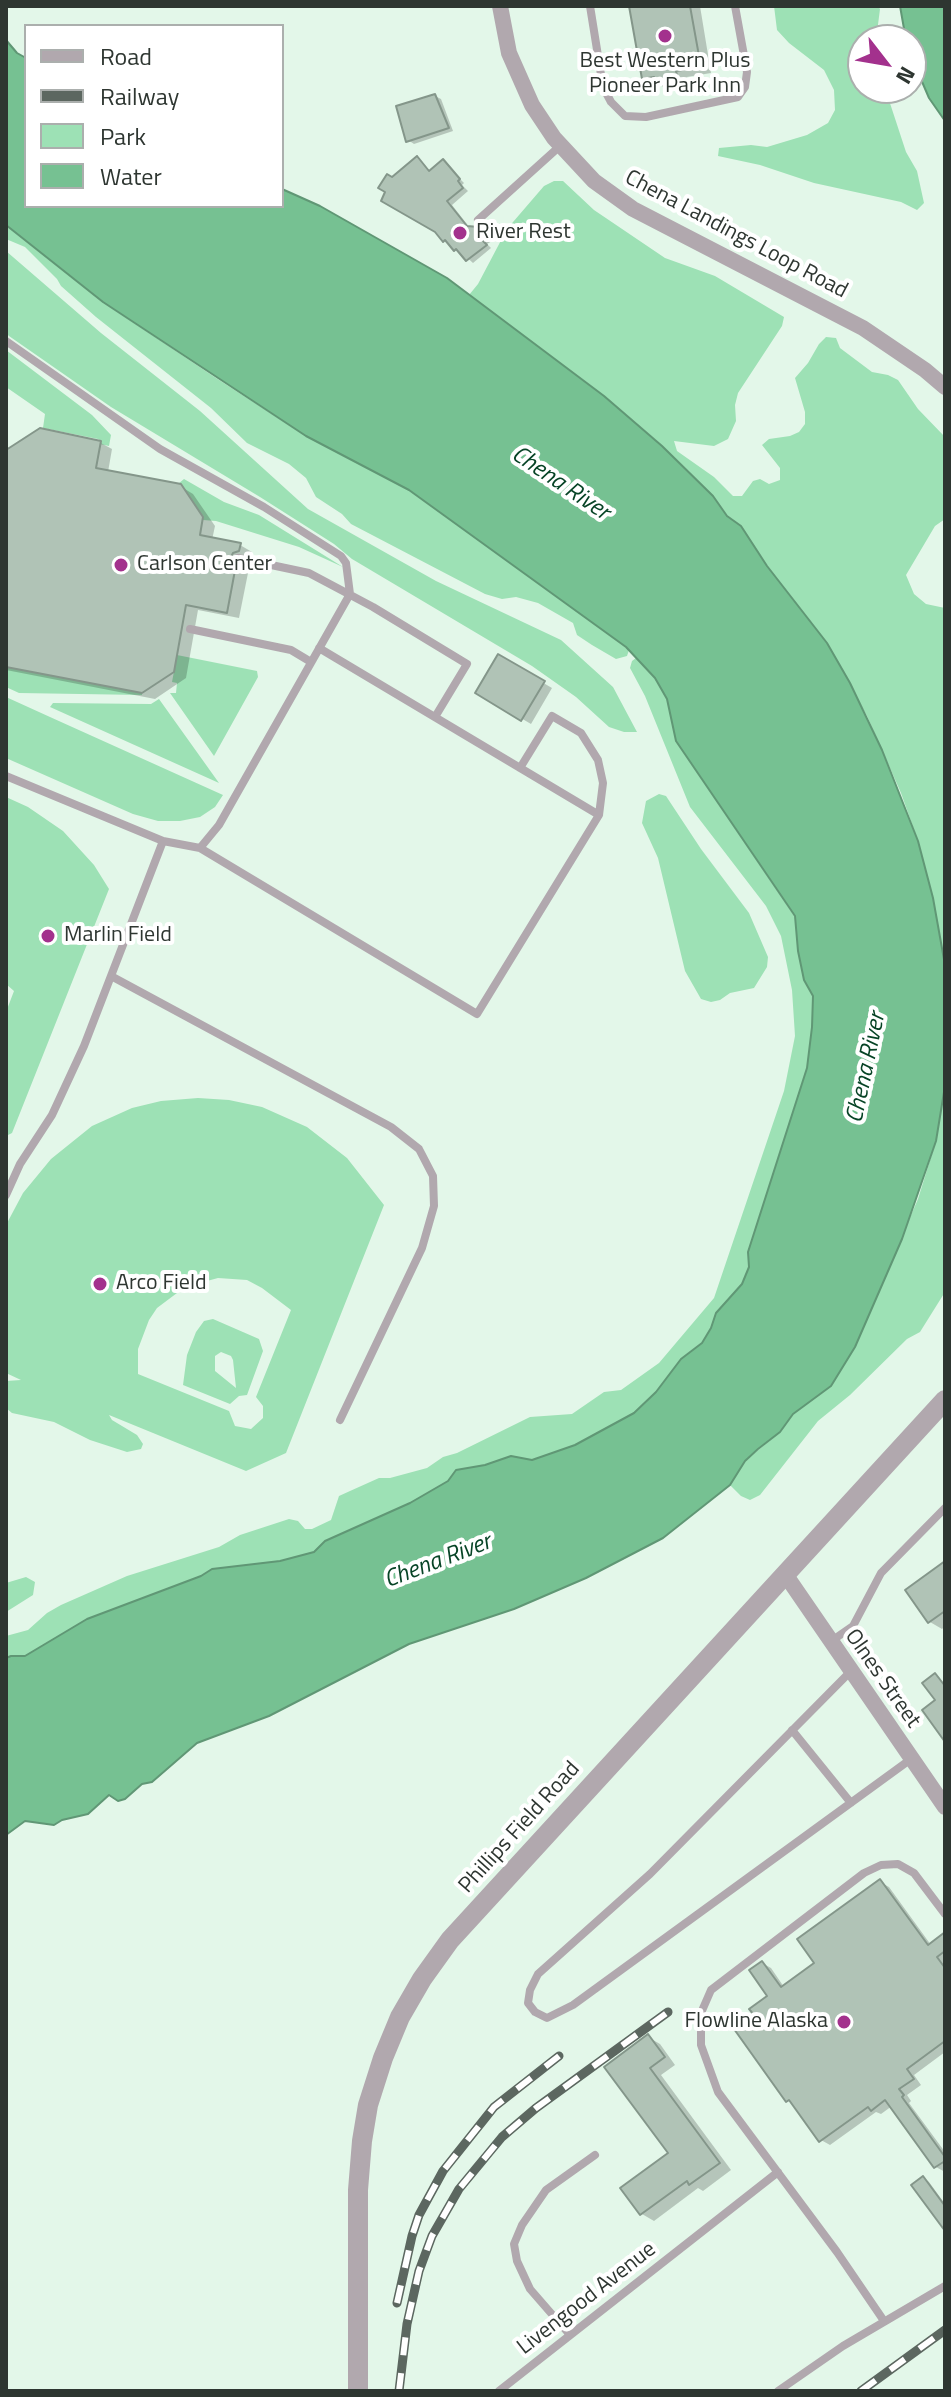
<!DOCTYPE html>
<html>
<head>
<meta charset="utf-8">
<style>
	body { margin:0 }
	#map { position:relative; width:951px; height:2397px; overflow:hidden; background:#e3f7e9; font-family:"Titillium Web",sans-serif }
	canvas { display:block }
	.frame { position:absolute; inset:0; border:8px solid #2e3631; pointer-events:none }
	.legend { position:absolute; left:24px; top:24px; width:260px; height:184px; box-sizing:border-box; background:#fff; border:2px solid #abafad; margin:0; padding:10px 14px; list-style:none; font-size:24px; color:#2e3631 }
	.legend li { display:flex; align-items:center; gap:16px; height:40px }
	.legend b { width:40px; border:2px solid #abafad }
	.north { position:absolute; left:847px; top:24px; width:80px; height:80px; box-sizing:border-box; background:#fff; border:2px solid #abafad; border-radius:50%; rotate:121deg; font-size:22px; font-weight:700; line-height:32px; text-align:center; color:#2e3631 }
	.north::after { content:''; display:block; margin:auto; width:28px; height:36px; background:#a3318d; clip-path:polygon(50% 0,100% 100%,50% 72%,0 100%) }
</style>
</head>
<body>
<div id="map">
<canvas width="951" height="2397"></canvas>
<div class="frame"></div>
<ul class="legend">
<li><b style="height:10px;background:#b1a8ae"></b>Road</li>
<li><b style="height:10px;background:#5c6760"></b>Railway</li>
<li><b style="height:22px;background:#9de1b5"></b>Park</li>
<li><b style="height:22px;background:#76c192"></b>Water</li>
</ul>
<div class="north">N</div>
</div>
<script>
const ctx = document.querySelector('canvas').getContext('2d');
ctx.lineJoin = 'round';
function fill(path, color) { ctx.fillStyle = color; ctx.fill(path, 'evenodd'); }
const poly = rows => new Path2D(rows.map(r => 'M' + r).join(''));
function trace(path, color, width, dash) { ctx.strokeStyle = color; ctx.lineWidth = width; ctx.lineCap = dash ? 'butt' : 'round'; ctx.setLineDash(dash || []); ctx.stroke(path); }
function label(font, color, halo, rows, align = 'center') {
  ctx.font = font + ' "Titillium Web",sans-serif'; ctx.lineWidth = 8; ctx.setLineDash([]); ctx.textBaseline = 'middle'; ctx.strokeStyle = halo; ctx.fillStyle = color; for (const [text, x, y, turn = 0] of rows) {
    ctx.save(); ctx.translate(x, y); ctx.rotate((+turn || 0) * Math.PI / 180); ctx.textAlign = isNaN(turn) ? turn : align; if (halo) ctx.strokeText(text, 0, 0); ctx.fillText(text, 0, 0); ctx.restore();
  }
}
fill(poly([
	[774,6,878,6,880,9,876,40,863,40,863,88,885,88,906,152,917,171,924,203,917,210,901,202,814,183,760,165,718,156,719,148,751,145,767,147,807,135,828,123,835,110,834,90,824,70,789,43,777,30],
	[554,181,563,181,594,210,665,258,715,276,784,317,782,326,738,393,735,405,736,421,728,439,714,446,674,441,677,451,714,477,733,496,742,496,753,481,760,479,769,484,780,480,780,468,762,445,769,439,790,436,799,432,805,424,805,412,795,378,808,363,819,344,826,337,836,338,840,348,872,372,888,375,898,380,918,409,945,437,945,519,935,526,906,575,914,594,926,604,945,608,945,965,933,898,918,841,901,793,867,716,827,643,767,566,741,526,727,516,713,496,657,441,604,396,469,295,478,284,507,229,544,186],
	[6,225,103,302,216,378,306,436,409,490,626,646,629,650,627,656,616,659,592,645,577,635,573,623,538,603,516,597,502,599,485,594,351,524,342,514,316,497,306,478,289,464,247,443,211,408,96,317,61,286,57,279,25,247,6,239],
	[6,251,101,333,200,411,308,509,436,581,561,640,613,687,637,732,624,732,609,727,576,697,532,666,352,559,334,544,260,497,111,407,9,336,6,333],
	[6,350,92,415,111,435,109,446,100,444,101,441,98,439,43,428,45,414,6,387],
	[184,479,224,502,259,515,343,567,299,547,216,521,203,520,203,517,178,484],
	[177,655,257,671,258,677,214,756,170,693,176,693,177,683,172,682],
	[636,658,655,678,667,699,676,741,795,917,804,980,813,995,812,1027,807,1068,748,1252,749,1267,742,1284,716,1313,711,1328,702,1343,681,1359,656,1392,634,1413,605,1430,575,1445,532,1460,511,1456,485,1465,456,1470,448,1481,410,1503,325,1541,314,1552,280,1561,212,1569,201,1576,87,1619,25,1656,11,1656,6,1658,6,1636,28,1630,47,1613,61,1605,127,1576,219,1547,240,1535,289,1519,298,1521,305,1529,312,1529,331,1520,339,1496,350,1491,379,1478,390,1478,427,1468,443,1457,457,1453,530,1417,572,1414,604,1392,621,1390,659,1363,714,1298,784,1091,795,1036,792,990,781,936,766,906,690,807,645,696,630,668,632,661],
	[6,667,142,693,142,695,19,693,6,687],
	[6,697,50,717,223,795,215,807,200,817,180,821,158,821,133,814,15,762,6,758],
	[159,699,219,783,50,707,53,703,151,704],
	[659,794,666,796,701,849,749,913,768,957,767,967,754,988,730,993,720,1000,711,1002,701,999,685,971,658,858,642,823,646,801],
	[6,797,28,807,63,831,94,865,109,889,12,1133,6,1136,6,1012,14,991,6,984],
	[945,1086,945,1292,920,1332,907,1339,850,1395,818,1421,760,1495,750,1500,741,1496,730,1485,745,1461,780,1432,793,1414,831,1386,878,1291,918,1199,936,1141],
	[198,1098,229,1100,262,1107,307,1127,347,1158,384,1205,286,1453,246,1471,109,1415,112,1420,137,1435,143,1444,141,1449,127,1452,90,1440,54,1422,12,1413,6,1408,6,1381,21,1380,6,1373,6,1225,23,1193,51,1159,92,1126,132,1108,161,1101],
	[218,1278,247,1280,262,1288,291,1310,256,1397,263,1406,263,1418,251,1429,235,1426,229,1411,138,1374,138,1349,149,1320,157,1308,185,1287],
	[213,1319,259,1339,263,1351,247,1395,239,1396,230,1404,183,1385,187,1355,196,1332,204,1321],
	[221,1352,231,1356,233,1360,236,1388,215,1371,215,1356],
	[26,1577,35,1582,33,1595,6,1612,6,1583]
]), '#9de1b5');
const water = poly([
	[900,6,945,6,945,121,929,98,911,56,911,40,906,40,900,6],
	[6,40,17,53,26,58,26,206,282,206,282,189,320,206,447,278,604,396,662,446,713,496,727,516,741,526,767,566,827,643,850,683,882,750,918,841,933,898,945,965,945,1086,936,1141,902,1239,855,1347,831,1386,793,1414,780,1432,758,1449,745,1461,730,1485,663,1538,586,1578,514,1609,409,1644,269,1716,197,1743,152,1782,142,1784,125,1799,118,1801,109,1795,88,1814,62,1820,54,1825,25,1821,6,1835,6,1658,11,1656,25,1656,87,1619,201,1576,212,1569,280,1561,314,1552,325,1541,410,1503,448,1481,456,1470,485,1465,511,1456,532,1460,575,1445,634,1413,656,1392,681,1359,702,1343,711,1328,716,1313,742,1284,749,1267,748,1252,807,1068,812,1027,813,996,804,980,798,951,795,916,676,741,667,699,655,678,626,647,409,490,306,436,103,302,6,225,6,40]
]);
fill(water, '#76c192');
trace(water, '#609775', 2);
fill(poly([
	[631,6,700,6,711,73,687,77,688,86,668,89,644,78],
	[435,96,441,99,453,131,414,144,408,140],
	[417,159,431,172,443,162,464,183,462,185,468,191,452,205,470,228,485,232,492,241,487,244,491,248,473,263,451,243,444,240,392,180],
	[97,441,112,449,108,472,180,486,193,494,215,526,212,540,240,545,252,552,251,557,246,559,242,565,248,573,239,618,198,610,186,678,155,699,6,670,6,453],
	[499,657,552,688,531,724,478,693],
	[945,1564,945,1626,942,1629,930,1622],
	[880,1882,889,1887,931,1945,945,1935,945,2052,914,2075,921,2085,907,2095,911,2101,909,2103,945,2152,945,2172,936,2167,892,2106,881,2114,876,2112,830,2145,821,2140,795,2104,787,2100,756,2016,770,1996,762,1963,771,1968,784,1987,817,1963],
	[648,2037,660,2044,675,2065,661,2075,731,2170,703,2191,698,2188,654,2221,642,2214,623,2189,671,2154,607,2067],
	[924,2178,929,2182,945,2204,945,2228]
]), '#0003');
const building = poly([
	[629,6,690,6,701,67,676,71,678,80,655,84,654,77,642,79,629,6],
	[435,94,449,128,406,142,396,106,435,94],
	[417,156,429,171,443,159,460,179,458,181,463,188,447,201,467,226,479,227,487,237,483,241,487,245,466,261,456,249,454,251,445,240,443,242,435,232,381,201,385,192,378,188,387,174,392,177,417,156],
	[40,428,101,441,96,468,181,484,203,517,200,535,241,543,239,551,233,553,231,557,236,565,227,613,186,605,174,672,142,693,6,667,6,450,40,428],
	[498,654,545,681,521,721,475,693,498,654],
	[945,1561,945,1611,928,1623,905,1590,945,1561],
	[935,1673,945,1686,945,1742,922,1710,935,1700,922,1683,935,1673],
	[880,1879,928,1945,945,1932,945,1951,937,1957,945,1968,945,2041,907,2069,914,2079,899,2089,904,2095,902,2097,945,2157,945,2161,934,2168,885,2100,871,2111,868,2107,819,2142,789,2100,786,2102,734,2029,754,2015,749,2009,767,1996,749,1970,762,1961,781,1987,814,1963,797,1939,880,1879],
	[648,2034,665,2057,650,2068,720,2163,689,2185,687,2181,640,2215,620,2188,668,2153,604,2067,648,2034],
	[923,2176,945,2206,945,2231,911,2185,923,2176]
]);
fill(building, '#b0c3b6');
trace(building, '#84968a', 2);
trace(poly([
	[590,6,603,87,611,102,625,116,646,117,738,97,745,87,747,72,735,6],
	[478,220,560,146],
	[6,341,160,449,264,507,341,556,346,563,350,594,219,825,200,848,163,841,6,776],
	[238,558,309,573,373,607,467,664,435,717],
	[190,629,291,650,311,662],
	[319,648,599,815],
	[200,848,477,1014,599,815,603,783,598,760,581,733,552,716,520,768],
	[111,976,391,1127,419,1149,433,1176,434,1206,422,1248,340,1420],
	[6,1195,20,1164,52,1115,84,1046,163,841],
	[830,1642,853,1626,881,1573,945,1508],
	[850,1672,650,1874,538,1974,530,1990,528,2003,535,2012,547,2018,573,2005,911,1759],
	[792,1730,851,1803],
	[884,2321,837,2252,718,2092,701,2045,701,2013,711,1990,864,1873,881,1865,898,1864,914,1873,945,1914],
	[570,2335,530,2289,517,2261,514,2244,522,2225,546,2190,595,2155],
	[499,2391,778,2172],
	[778,2391,843,2346,945,2286]
]), '#b1a8ae', 8);
trace(poly([
	[500,6,509,53,532,105,554,138,594,181,633,209,863,328,925,370,945,387],
	[785,1574,945,1807]
]), '#b1a8ae', 16);
trace(poly([
	[358,2391,358,2190,362,2141,368,2105,383,2058,400,2017,422,1979,450,1940,945,1400]
]), '#b1a8ae', 20);
const rail = poly([
	[397,2303,412,2236,419,2215,443,2171,494,2107,559,2056],
	[399,2391,407,2324,419,2271,432,2236,459,2189,502,2137,536,2108,668,2012],
	[861,2391,945,2330]
]);
trace(rail, '#5c6760', 9);
trace(rail, '#fff', 6, [18]);
for (const [x, y, r, color] of [
	[665,36,8,"#a3318d"],
	[460,233,8,"#a3318d"],
	[121,565,8,"#a3318d"],
	[48,936,8,"#a3318d"],
	[100,1284,8,"#a3318d"],
	[844,2022,8,"#a3318d"]
]) { const dot = new Path2D(); dot.arc(x, y, r, 0, 2 * Math.PI); ctx.fillStyle = color; ctx.fill(dot); trace(dot, '#fff', 3); }
label('22px', '#2e3631', '#fff', [
	["Best Western Plus",665,62,"center"],
	["Pioneer Park Inn",665,87,"center"],
	["River Rest",476,233],
	["Carlson Center",137,565],
	["Marlin Field",64,936],
	["Arco Field",116,1284],
	["Flowline Alaska",828,2022,"right"]
], 'left');
label('22px', '#2e3631', '#fff', [
	["Chena Landings Loop Road",736,235,28],
	["Olnes Street",882,1679,55],
	["Phillips Field Road",520,1828,-48],
	["Livengood Avenue",587,2299,-38]
]);
label('italic 24px', '#074426', '#fff', [
	["Chena River",560,484,34],
	["Chena River",867,1068,-78],
	["Chena River",438,1562,-21]
]);
</script>
</body>
</html>
